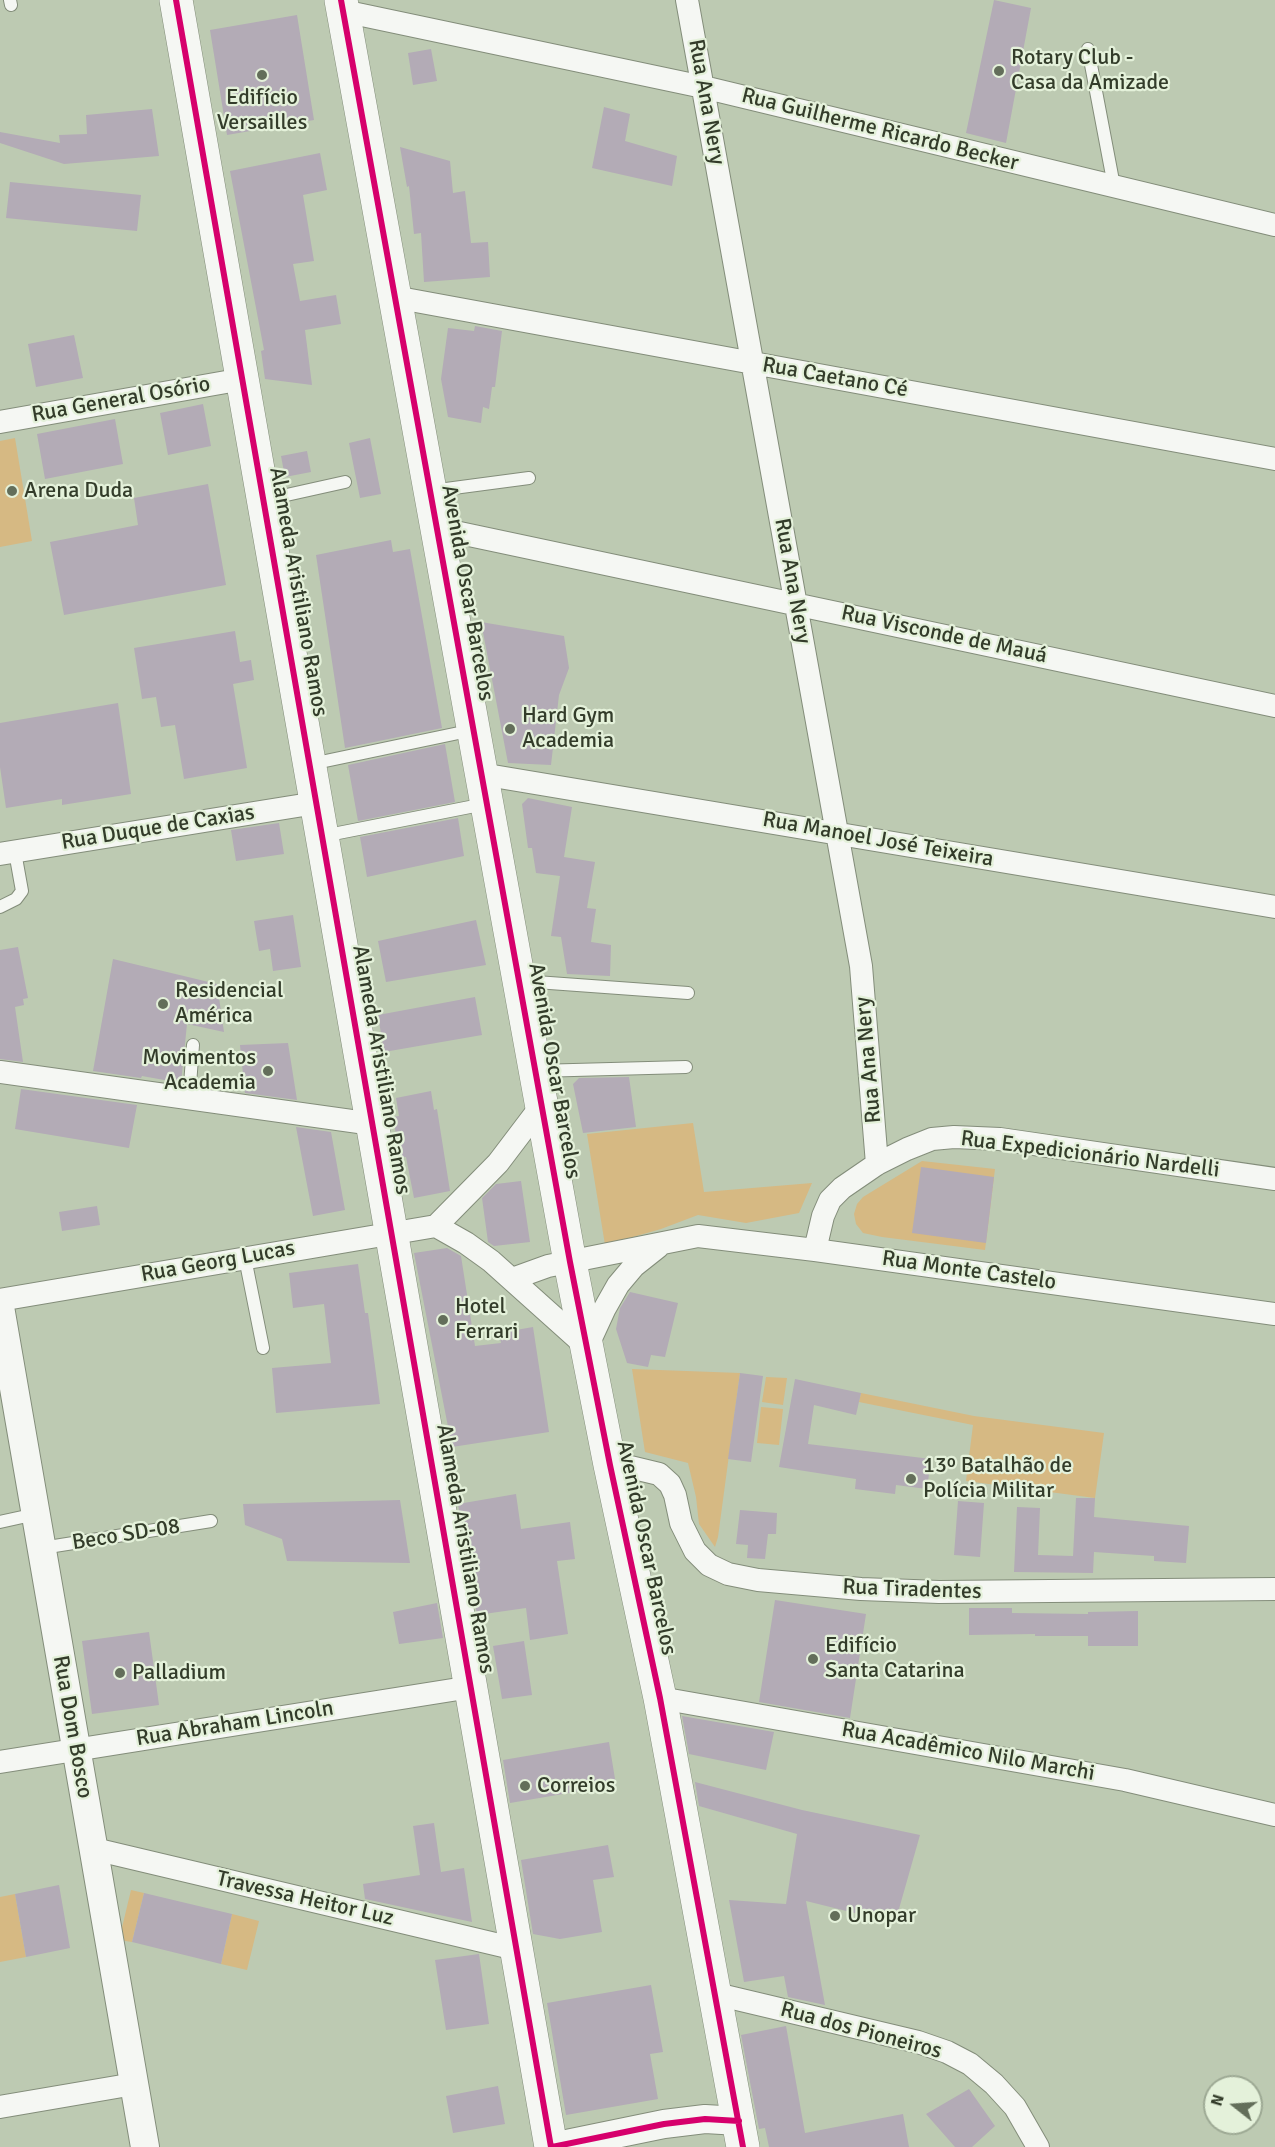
<!DOCTYPE html>
<html>
<head>
<meta charset="utf-8">
<style>
	body { margin:0 }
	#map { position:relative; width:1275px; height:2147px; overflow:hidden; background:#bdcab2; font-family:Signika,sans-serif }
	canvas { display:block }
	.north { position:absolute; left:1203px; top:2075px; width:60px; height:60px; box-sizing:border-box; background:#e4f1da; border:2px solid #9da994; border-radius:50%; rotate:287deg; font-size:16px; font-weight:700; line-height:24px; text-align:center; color:#333c2a }
	.north::after { content:''; display:block; margin:auto; width:21px; height:27px; background:#636e5a; clip-path:polygon(50% 0,100% 100%,50% 72%,0 100%) }
</style>
</head>
<body>
<div id="map">
<canvas width="1275" height="2147"></canvas>
<div class="north">N</div>
</div>
<script>
const ctx = document.querySelector('canvas').getContext('2d');
ctx.lineJoin = 'round';
function fill(path, color) { ctx.fillStyle = color; ctx.fill(path, 'evenodd'); }
const poly = rows => new Path2D(rows.map(r => 'M' + r).join(''));
function trace(path, color, width, dash) { ctx.strokeStyle = color; ctx.lineWidth = width; ctx.lineCap = dash ? 'butt' : 'round'; ctx.setLineDash(dash || []); ctx.stroke(path); }
function label(font, color, halo, rows, align = 'center') {
  ctx.font = font + ' Signika,sans-serif'; ctx.lineWidth = 4.5; ctx.setLineDash([]); ctx.textBaseline = 'middle'; ctx.strokeStyle = halo; ctx.fillStyle = color; for (const [text, x, y, turn = 0] of rows) {
    ctx.save(); ctx.translate(x, y); ctx.rotate((+turn || 0) * Math.PI / 180); ctx.textAlign = isNaN(turn) ? turn : align; if (halo) ctx.strokeText(text, 0, 0); ctx.fillText(text, 0, 0); ctx.restore();
  }
}
fill(poly([
	[15,438,32,541,0,547,0,441],
	[693,1123,704,1192,812,1183,799,1213,746,1223,698,1215,661,1229,605,1245,587,1134],
	[922,1161,995,1169,985,1250,882,1237,863,1233,856,1224,854,1214,857,1204,863,1197],
	[632,1369,740,1373,718,1537,715,1547,699,1524,696,1497,688,1463,645,1452],
	[766,1377,787,1378,783,1405,762,1402],
	[861,1393,974,1416,1104,1433,1095,1498,966,1481,973,1425,859,1402],
	[761,1407,783,1409,779,1445,757,1443],
	[131,1890,144,1893,132,1942,119,1940],
	[15,1894,26,1957,0,1962,0,1897],
	[232,1914,259,1921,247,1970,221,1964]
]), '#d6b983');
fill(poly([
	[994,0,1031,8,1006,143,966,133],
	[297,15,314,120,227,135,210,30],
	[431,49,437,81,413,85,408,53],
	[604,107,630,114,625,141,677,156,672,186,592,168],
	[152,109,159,156,64,164,0,143,0,132,60,143,59,135,87,134,86,115],
	[400,147,450,161,453,193,465,191,471,243,488,242,490,277,424,282,421,233,414,234,409,186,407,187],
	[320,153,327,190,303,195,314,261,293,264,300,301,336,295,341,324,305,330,312,385,265,379,261,351,264,350,230,171],
	[10,182,141,195,137,231,6,218],
	[475,326,502,331,495,387,492,387,489,409,483,407,481,423,448,417,441,379,448,328,474,331],
	[74,335,83,378,36,387,28,344],
	[203,404,211,446,168,455,160,413],
	[115,419,123,464,45,479,37,434],
	[370,438,381,494,360,498,349,443],
	[307,451,311,472,285,477,281,456],
	[208,484,226,585,64,615,50,542,138,525,134,498],
	[391,540,393,552,410,549,442,728,345,748,316,555],
	[481,622,564,636,569,668,559,695,551,765,508,763],
	[235,631,240,662,251,660,254,680,233,684,247,768,184,779,175,725,161,727,156,697,142,699,134,648],
	[118,703,131,794,62,805,62,799,6,808,0,767,0,723],
	[445,744,455,802,358,821,348,765],
	[528,798,572,807,564,857,595,862,587,908,596,909,591,942,611,945,610,976,567,974,561,937,551,936,560,876,536,873,532,848,528,848,522,804],
	[458,818,464,856,367,877,360,837],
	[279,823,284,854,236,861,231,830],
	[293,915,301,967,273,971,270,949,259,951,254,921],
	[476,920,486,965,386,982,378,941],
	[18,947,28,998,23,999,24,1005,15,1007,23,1062,0,1059,0,950],
	[113,959,217,984,224,1032,187,1024,181,1083,142,1076,141,1078,93,1071],
	[475,997,482,1035,384,1052,378,1015],
	[288,1043,297,1100,245,1093,240,1045],
	[629,1077,636,1127,583,1133,573,1084,579,1078],
	[21,1089,137,1105,129,1148,15,1129],
	[431,1091,434,1110,437,1109,450,1191,414,1198,406,1157,400,1158,393,1117,399,1116,396,1098],
	[296,1127,331,1132,345,1210,313,1216],
	[921,1167,994,1177,986,1243,912,1233],
	[521,1181,530,1242,494,1246,488,1242,482,1198,496,1184],
	[97,1206,100,1225,62,1231,59,1212],
	[447,1248,461,1256,475,1346,501,1343,499,1333,533,1327,549,1432,452,1447,414,1253],
	[358,1264,365,1313,368,1313,380,1404,276,1413,272,1368,331,1363,324,1304,293,1308,289,1273],
	[630,1292,678,1303,665,1357,651,1355,648,1367,627,1363,616,1329,620,1308],
	[740,1373,763,1376,751,1462,728,1459],
	[795,1379,861,1393,856,1415,814,1405,808,1444,931,1459,927,1489,896,1485,895,1494,855,1489,856,1479,779,1467],
	[516,1494,521,1529,570,1522,575,1559,557,1561,568,1634,530,1640,526,1608,477,1615,458,1504],
	[1076,1498,1095,1498,1094,1517,1189,1526,1186,1563,1154,1561,1154,1556,1094,1552,1093,1573,1014,1572,1017,1507,1040,1508,1038,1555,1073,1556],
	[400,1500,410,1563,287,1561,282,1539,245,1525,243,1504],
	[958,1501,984,1503,980,1557,954,1555],
	[740,1510,777,1513,776,1534,768,1534,765,1559,747,1558,748,1545,736,1544],
	[775,1600,866,1614,850,1718,759,1702],
	[437,1603,443,1638,399,1644,393,1612],
	[969,1608,1012,1608,1012,1613,1088,1614,1088,1612,1138,1611,1138,1646,1088,1646,1088,1636,1035,1636,1035,1634,969,1635],
	[149,1632,159,1705,92,1714,82,1641],
	[524,1641,532,1695,502,1699,493,1646],
	[682,1716,774,1732,766,1770,689,1754],
	[609,1742,616,1785,510,1803,503,1760],
	[695,1782,802,1810,920,1835,895,1923,806,1901,825,2005,788,1997,784,1976,744,1982,729,1900,786,1904,797,1834,699,1806],
	[434,1823,441,1872,464,1868,472,1922,365,1899,363,1884,420,1875,413,1826],
	[608,1845,614,1877,593,1880,602,1932,560,1939,533,1934,521,1860],
	[59,1885,70,1948,26,1957,15,1894],
	[144,1893,232,1914,221,1964,132,1942],
	[479,1954,489,2024,446,2030,435,1960],
	[651,1985,663,2052,650,2054,658,2099,566,2115,547,2003],
	[786,2026,805,2133,903,2114,909,2147,769,2147,765,2128,759,2129,741,2035],
	[498,2086,505,2124,453,2133,446,2096],
	[969,2089,995,2126,972,2147,955,2147,926,2114]
]), '#b3abb6');
const service = poly([
	[10,0,11,5],
	[1088,49,1114,186],
	[431,491,529,478],
	[264,500,345,482],
	[311,764,473,730],
	[323,836,485,804],
	[0,907,16,899,22,891,15,852],
	[522,981,688,993],
	[536,1071,686,1067],
	[189,1098,193,1045],
	[245,1258,263,1348],
	[0,1522,36,1514],
	[42,1548,211,1521]
]);
const minor = poly([
	[687,0,861,966,877,1164],
	[343,11,703,87,1275,225],
	[394,297,1275,459],
	[0,422,243,379],
	[436,528,1275,706],
	[481,774,1275,907],
	[0,854,316,803],
	[0,1072,373,1124],
	[436,1226,466,1243,491,1261,587,1347,605,1308,618,1285,634,1266,658,1247],
	[436,1226,498,1163,542,1105],
	[815,1250,823,1216,830,1200,842,1188,877,1164,907,1149,932,1139,954,1137,1000,1139,1275,1179],
	[512,1279,548,1266,698,1236,815,1250,1275,1314],
	[0,1300,436,1226],
	[610,1465,630,1467,659,1474,670,1484,675,1495,681,1523,695,1551,709,1565,728,1574,758,1580,861,1589,939,1592,1275,1589],
	[660,1698,1125,1780,1275,1815],
	[0,1762,471,1687],
	[94,1849,516,1949],
	[716,1994,918,2042,947,2052,970,2064,994,2084,1015,2107,1038,2147],
	[0,2107,134,2084]
]);
const tertiary = poly([
	[0,1307,145,2147],
	[552,2147,664,2124,705,2119,739,2121]
]);
const secondary = poly([
	[176,0,551,2147],
	[341,0,570,1262,610,1465,660,1698,743,2147]
]);
trace(service, '#838d7a', 14);
trace(minor, '#838d7a', 24);
trace(tertiary, '#838d7a', 30);
trace(secondary, '#838d7a', 34);
trace(service, '#f5f7f3', 12);
trace(minor, '#f5f7f3', 22);
trace(tertiary, '#f5f7f3', 28);
trace(secondary, '#f5f7f3', 33);
trace(poly([
	[176,0,551,2147],
	[341,0,570,1262,610,1465,660,1698,743,2147],
	[552,2147,664,2124,705,2119,739,2121]
]), '#d6006c', 6);
for (const [x, y, r, color] of [
	[999,71,6,"#636e5a"],
	[262,75,6,"#636e5a"],
	[12,491,6,"#636e5a"],
	[510,729,6,"#636e5a"],
	[163,1004,6,"#636e5a"],
	[268,1071,6,"#636e5a"],
	[443,1320,6,"#636e5a"],
	[911,1479,6,"#636e5a"],
	[813,1659,6,"#636e5a"],
	[120,1673,6,"#636e5a"],
	[525,1786,6,"#636e5a"],
	[835,1916,6,"#636e5a"]
]) { const dot = new Path2D(); dot.arc(x, y, r, 0, 2 * Math.PI); ctx.fillStyle = color; ctx.fill(dot); trace(dot, '#e4f1da', 2); }
label('22px', '#333c2a', '#e4f1da', [
	["Rotary Club -",1011,58],
	["Casa da Amizade",1011,83],
	["Edifício",262,98,"center"],
	["Versailles",262,123,"center"],
	["Arena Duda",24,491],
	["Hard Gym",522,716],
	["Academia",522,741],
	["Residencial",175,991],
	["América",175,1016],
	["Movimentos",256,1058,"right"],
	["Academia",256,1083,"right"],
	["Hotel",455,1307],
	["Ferrari",455,1332],
	["13º Batalhão de",923,1466],
	["Polícia Militar",923,1491],
	["Edifício",825,1646],
	["Santa Catarina",825,1671],
	["Palladium",132,1673],
	["Correios",537,1786],
	["Unopar",847,1916]
], 'left');
label('22px', '#333c2a', '#e4f1da', [
	["Rua Ana Nery",706,102,80],
	["Rua Guilherme Ricardo Becker",880,130,14],
	["Rua Caetano Cé",835,378,10],
	["Rua General Osório",121,400,-10],
	["Rua Ana Nery",792,581,80],
	["Alameda Aristiliano Ramos",298,592,80],
	["Avenida Oscar Barcelos",467,593,80],
	["Rua Visconde de Mauá",944,635,12],
	["Rua Duque de Caxias",158,828,-9],
	["Rua Manoel José Teixeira",878,840,10],
	["Rua Ana Nery",869,1060,-95],
	["Alameda Aristiliano Ramos",381,1070,80],
	["Avenida Oscar Barcelos",554,1071,80],
	["Rua Expedicionário Nardelli",1090,1155,7],
	["Rua Georg Lucas",218,1262,-10],
	["Rua Monte Castelo",969,1271,8],
	["Beco SD-08",126,1535,-9],
	["Avenida Oscar Barcelos",646,1548,78],
	["Alameda Aristiliano Ramos",465,1549,80],
	["Rua Tiradentes",912,1590,2],
	["Rua Abraham Lincoln",235,1724,-9],
	["Rua Dom Bosco",72,1727,80],
	["Rua Acadêmico Nilo Marchi",968,1752,10],
	["Travessa Heitor Luz",305,1899,13],
	["Rua dos Pioneiros",861,2031,15]
]);
</script>
</body>
</html>
